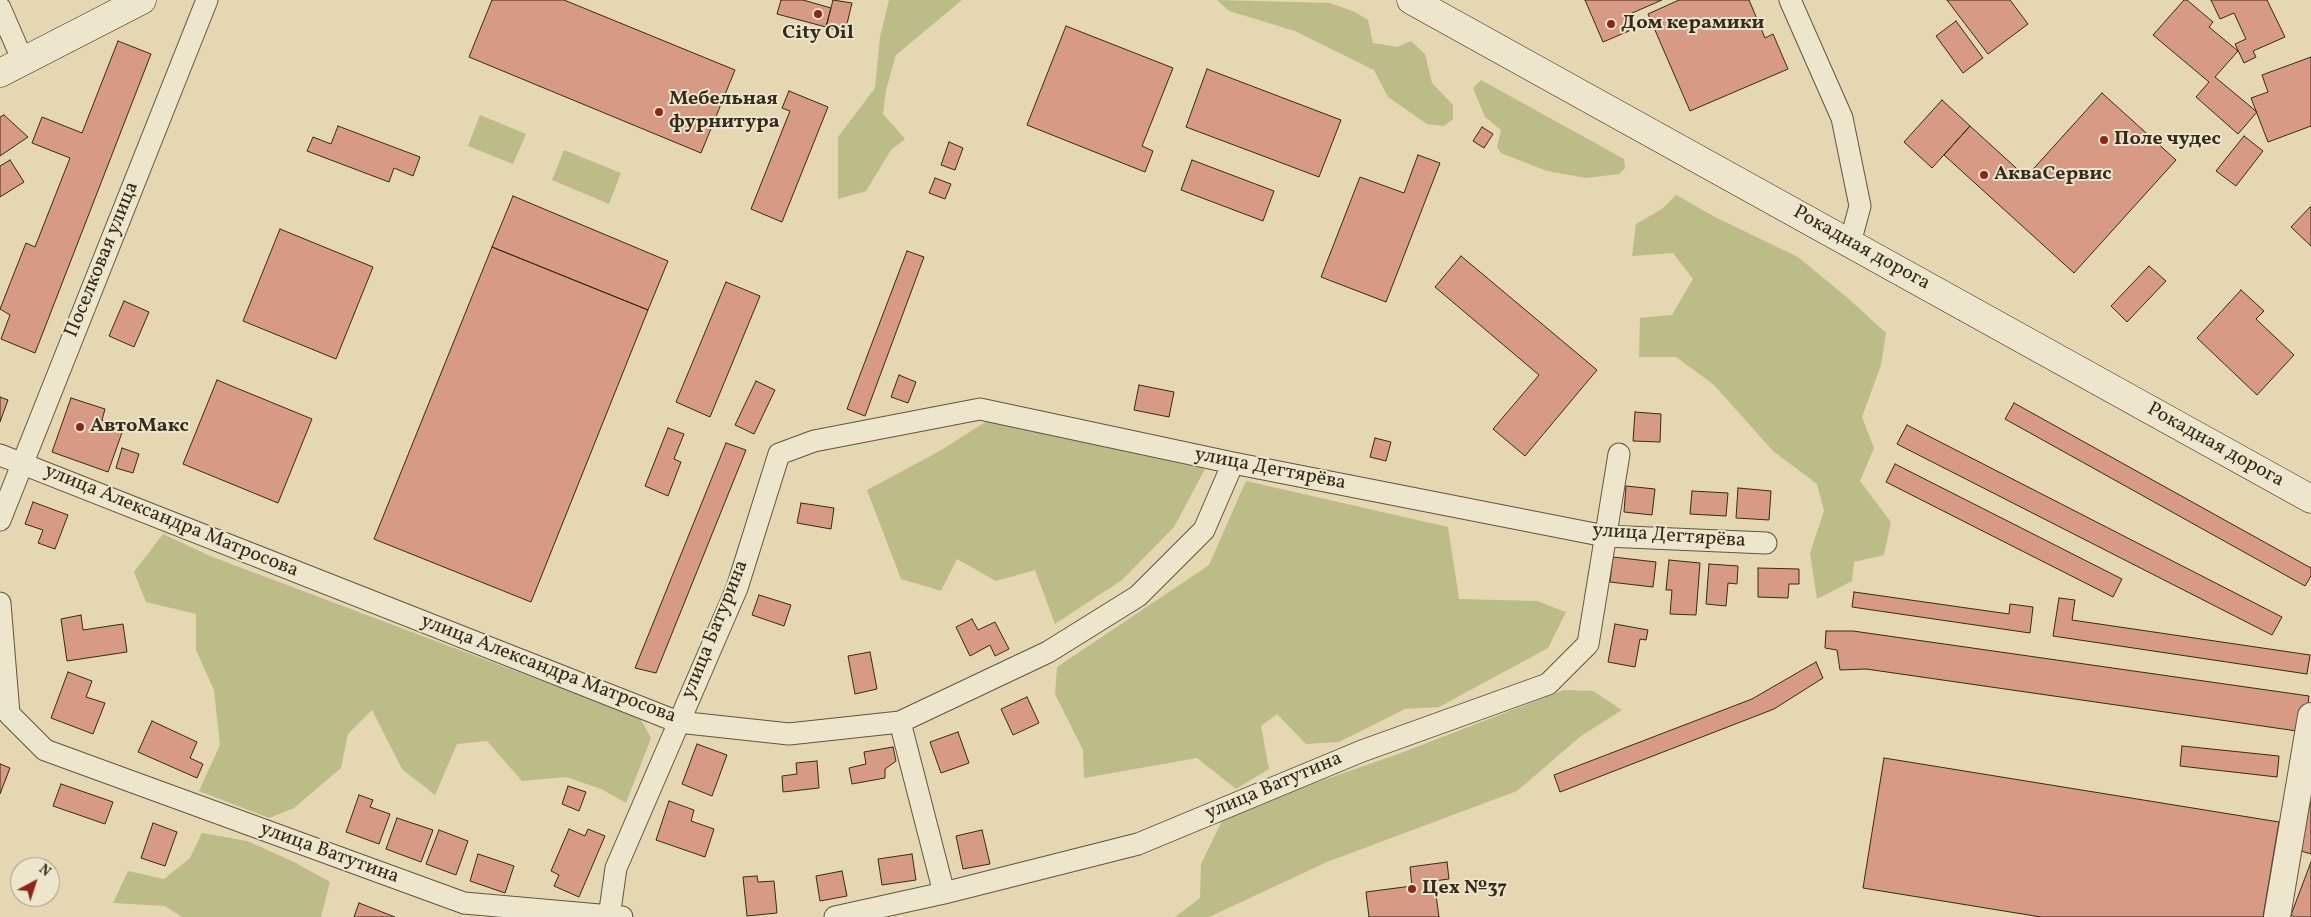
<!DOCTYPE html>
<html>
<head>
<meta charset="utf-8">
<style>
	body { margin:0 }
	#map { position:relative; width:2311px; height:917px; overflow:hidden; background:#e4d7b1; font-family:Vollkorn,serif }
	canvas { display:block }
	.north { position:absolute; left:10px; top:857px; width:50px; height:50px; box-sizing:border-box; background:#ede5cc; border:1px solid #a49a85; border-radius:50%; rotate:40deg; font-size:14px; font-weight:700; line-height:20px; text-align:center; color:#362a1b }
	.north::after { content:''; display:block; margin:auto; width:18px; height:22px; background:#8f2418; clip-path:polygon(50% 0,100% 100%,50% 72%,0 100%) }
</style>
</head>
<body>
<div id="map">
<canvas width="2311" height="917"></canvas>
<div class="north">N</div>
</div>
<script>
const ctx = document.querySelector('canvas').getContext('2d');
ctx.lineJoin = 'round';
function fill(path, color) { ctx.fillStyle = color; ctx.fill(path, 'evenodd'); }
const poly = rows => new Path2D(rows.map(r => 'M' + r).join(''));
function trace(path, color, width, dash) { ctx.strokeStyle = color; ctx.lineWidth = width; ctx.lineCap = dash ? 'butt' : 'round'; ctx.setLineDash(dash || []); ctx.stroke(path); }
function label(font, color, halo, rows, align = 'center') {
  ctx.font = font + ' Vollkorn,serif'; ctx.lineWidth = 4; ctx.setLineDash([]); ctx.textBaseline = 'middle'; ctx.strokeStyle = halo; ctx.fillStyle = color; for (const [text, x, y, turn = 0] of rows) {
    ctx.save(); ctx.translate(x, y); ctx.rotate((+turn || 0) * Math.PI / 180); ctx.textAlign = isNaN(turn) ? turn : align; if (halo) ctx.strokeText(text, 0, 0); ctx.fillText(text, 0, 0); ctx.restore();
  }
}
fill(poly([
	[889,0,962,0,896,55,886,90,883,114,905,139,891,150,866,191,838,199,838,137,875,88,880,37],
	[1217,0,1330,3,1355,12,1368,20,1373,43,1397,47,1411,41,1425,54,1432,83,1453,105,1453,119,1444,126,1427,124,1388,97,1374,70,1295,31,1229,11],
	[1481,80,1624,159,1625,168,1619,174,1586,178,1547,171,1501,153,1497,147,1501,130,1485,117,1473,88],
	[480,115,526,134,513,164,468,146],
	[564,150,621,173,609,204,552,180],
	[1676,195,1717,218,1798,257,1850,300,1886,333,1881,365,1862,417,1874,448,1860,481,1891,522,1884,555,1854,562,1852,581,1817,599,1810,553,1824,511,1817,484,1773,451,1713,384,1676,357,1639,357,1640,318,1672,315,1693,279,1673,253,1632,256,1636,224,1662,209],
	[987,421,1205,469,1174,527,1122,580,1055,624,1035,570,996,581,957,559,941,591,901,579,867,490,938,452],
	[1246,481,1448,527,1459,599,1537,601,1566,612,1548,648,1439,707,1405,709,1339,742,1306,744,1277,714,1261,726,1269,769,1236,789,1197,758,1084,778,1083,750,1055,694,1057,667,1209,565],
	[163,534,210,556,640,718,651,738,626,803,601,789,566,777,522,781,487,741,457,744,435,795,402,769,372,710,348,734,341,768,294,808,269,818,199,791,220,745,214,690,196,650,196,614,146,602,134,572],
	[1564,690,1593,691,1622,710,1581,736,1517,791,1327,862,1209,917,1175,917,1200,898,1201,864,1222,821,1312,784,1401,753],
	[202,833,247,841,294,862,330,882,321,917,182,917,165,906,113,903,128,871,164,879,190,858]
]), '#bbbc87');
const building = poly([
	[492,0,564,0,735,70,701,153,469,57,492,0],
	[781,0,803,0,831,8,826,27,777,14,781,0],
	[833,0,852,3,845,32,826,27,833,0],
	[1585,0,1662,0,1623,17,1629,31,1603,42,1585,0],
	[1679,0,1749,0,1765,38,1773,34,1788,69,1690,111,1648,14,1679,0],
	[1947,0,2010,0,2028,24,1988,54,1947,0],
	[2184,0,2187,0,2213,22,2209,27,2238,51,2215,77,2257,112,2238,134,2196,97,2209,82,2153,35,2184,0],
	[2211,0,2267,0,2285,37,2253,51,2256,57,2244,63,2235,44,2246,39,2234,13,2220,19,2211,0],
	[1956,21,1983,58,1963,73,1936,36,1956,21],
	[1066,26,1173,68,1142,146,1153,151,1145,172,1027,125,1066,26],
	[118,41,151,54,35,353,1,339,10,315,0,309,26,243,35,247,70,158,32,143,42,117,82,133,118,41],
	[2311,57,2311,126,2268,142,2251,98,2268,92,2262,75,2311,57],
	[1207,69,1341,120,1319,177,1186,127,1207,69],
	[789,91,828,107,782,222,751,209,790,111,782,108,789,91],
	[2102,93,2176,160,2074,273,1944,155,1970,126,2026,177,2102,93],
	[1942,100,1970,126,1932,168,1904,142,1942,100],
	[4,115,28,137,0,156,0,117,4,115],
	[338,126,420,157,413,176,394,168,389,182,307,151,313,137,331,144,338,126],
	[1482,127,1493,134,1484,148,1473,141,1482,127],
	[2244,136,2263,151,2236,186,2216,171,2244,136],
	[949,142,963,148,955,170,941,165,949,142],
	[1418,155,1440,163,1386,302,1321,277,1360,177,1404,193,1418,155],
	[10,160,24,182,0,197,0,166,10,160],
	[1192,160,1274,191,1263,221,1181,190,1192,160],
	[935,178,951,184,945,199,929,193,935,178],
	[513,196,668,261,648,310,492,247,513,196],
	[2311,206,2311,246,2291,227,2311,206],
	[280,229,373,267,336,359,243,321,280,229],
	[492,247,648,310,531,602,374,539,492,247],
	[907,251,924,257,865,416,847,409,907,251],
	[1461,256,1597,370,1525,456,1493,429,1539,375,1435,287,1461,256],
	[2149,266,2166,281,2127,322,2111,306,2149,266],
	[726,282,760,296,710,417,676,402,726,282],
	[2241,290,2264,311,2256,319,2294,355,2257,395,2197,338,2241,290],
	[124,301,149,312,134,347,109,336,124,301],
	[899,375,916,382,908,403,891,397,899,375],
	[217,380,312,419,278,503,183,464,217,380],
	[756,381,775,390,754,434,735,425,756,381],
	[1139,385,1174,392,1169,417,1134,410,1139,385],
	[0,397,8,400,0,422,0,397],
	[71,398,105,409,102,420,124,427,108,472,52,452,71,398],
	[2014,403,2311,568,2311,576,2305,586,2005,419,2014,403],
	[1635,412,1661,414,1660,442,1633,441,1635,412],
	[1907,425,2282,617,2272,635,1897,444,1907,425],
	[668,428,684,434,674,459,681,462,668,496,645,486,668,428],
	[1375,438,1391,442,1386,461,1370,457,1375,438],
	[726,443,746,450,656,673,635,668,726,443],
	[122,448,139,454,133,473,116,468,122,448],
	[1895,464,2122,579,2113,597,1886,482,1895,464],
	[1626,486,1655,489,1652,515,1624,512,1626,486],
	[1738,488,1771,491,1769,520,1736,518,1738,488],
	[1692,491,1728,493,1726,516,1690,514,1692,491],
	[33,502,68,515,55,549,38,543,43,530,25,524,33,502],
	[801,503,834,508,831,529,797,523,801,503],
	[1613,557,1656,562,1653,587,1610,582,1613,557],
	[1669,560,1700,563,1696,615,1670,614,1672,590,1666,590,1669,560],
	[1709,564,1738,566,1737,584,1728,583,1726,606,1706,604,1709,564],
	[1758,568,1799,569,1799,584,1789,584,1788,598,1758,597,1758,568],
	[1854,592,2009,614,2010,604,2033,607,2030,633,1852,607,1854,592],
	[759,595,791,605,784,626,752,615,759,595],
	[2059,598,2075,600,2072,620,2310,655,2307,674,2053,636,2059,598],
	[81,615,83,630,123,624,127,652,67,661,61,619,81,615],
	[972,619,978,630,995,622,1009,649,995,656,990,645,970,656,956,627,972,619],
	[1615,624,1648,630,1646,640,1640,639,1635,667,1608,662,1615,624],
	[1826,631,1853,631,2309,696,2304,732,1866,669,1840,670,1837,650,1825,648,1826,631],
	[870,652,877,689,855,694,848,656,870,652],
	[1816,662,1823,678,1774,709,1560,792,1554,775,1752,699,1816,662],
	[68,672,92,681,86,697,105,703,93,734,51,718,68,672],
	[1027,697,1039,723,1013,735,1001,709,1027,697],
	[152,721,197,742,190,758,203,764,197,778,138,752,152,721],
	[958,732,969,763,941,773,930,742,958,732],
	[697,744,727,755,712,796,682,784,697,744],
	[2182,746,2279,756,2277,777,2180,766,2182,746],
	[893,747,896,761,885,769,885,778,852,784,849,768,866,764,864,752,893,747],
	[1884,758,2279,822,2263,917,2041,917,1863,888,1884,758],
	[817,761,819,788,783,792,782,776,797,774,796,763,817,761],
	[0,764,10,768,0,794,0,764],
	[61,784,113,802,105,824,53,806,61,784],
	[568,786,586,792,579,811,562,804,568,786],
	[359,795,373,800,370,807,390,814,379,844,346,832,359,795],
	[2311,798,2311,854,2298,850,2311,798],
	[669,801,694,810,691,821,714,829,705,857,656,840,669,801],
	[397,818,433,830,421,862,386,849,397,818],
	[153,823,177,832,165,866,141,858,153,823],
	[569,829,585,836,588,829,605,836,579,897,554,886,559,875,551,871,569,829],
	[439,830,468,841,456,875,426,864,439,830],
	[982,830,990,864,963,869,956,836,982,830],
	[478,854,514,866,505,893,470,881,478,854],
	[912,854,916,880,882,885,878,859,912,854],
	[1447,862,1449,879,1434,881,1439,917,1369,917,1366,892,1412,886,1410,867,1447,862],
	[2311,862,2311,917,2295,917,2291,915,2311,862],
	[842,871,847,896,820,901,816,876,842,871],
	[757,876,758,882,774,881,777,913,747,916,743,877,757,876],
	[359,903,395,917,354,917,359,903]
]);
fill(building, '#d79a84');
trace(building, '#362a1b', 1);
const minor = poly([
	[1790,0,1842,118,1860,206,1850,243],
	[0,8,23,61],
	[0,455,678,722,789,734,900,722,1048,652,1138,596,1204,530,1233,463],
	[0,520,207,0],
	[0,603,9,714,45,750,464,903,622,917],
	[900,722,944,893],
	[609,917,616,868,737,588,779,454,814,441,980,409,1233,463,1605,536,1766,543],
	[835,917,944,893,1138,844,1362,751,1548,684,1588,644,1619,454]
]);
const tertiary = poly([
	[2277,917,2311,716]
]);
const secondary = poly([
	[1411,0,2311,499],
	[0,73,142,0]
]);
trace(minor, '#625540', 23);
trace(tertiary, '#625540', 28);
trace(secondary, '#362a1b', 29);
trace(minor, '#ede5cc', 21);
trace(tertiary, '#ede5cc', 26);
trace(secondary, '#ede5cc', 28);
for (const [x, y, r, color] of [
	[818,14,5,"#8f2418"],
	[1611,24,5,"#8f2418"],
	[659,112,5,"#8f2418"],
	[2104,140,5,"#8f2418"],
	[1984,175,5,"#8f2418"],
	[80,427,5,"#8f2418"],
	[1412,889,5,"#8f2418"]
]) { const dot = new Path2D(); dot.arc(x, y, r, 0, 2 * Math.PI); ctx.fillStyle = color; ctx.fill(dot); trace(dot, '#ede5cc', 2); }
label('bold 20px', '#362a1b', '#ede5cc', [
	["Дом керамики",1621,24],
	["City Oil",818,34,"center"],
	["Мебельная",669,100],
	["фурнитура",669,123],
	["Поле чудес",2114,140],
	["АкваСервис",1994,175],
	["АвтоМакс",90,427],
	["Цех №37",1422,889]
], 'left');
label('20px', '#362a1b', '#ede5cc', [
	["Рокадная дорога",1861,249,29],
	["Поселковая улица",103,260,-68],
	["Рокадная дорога",2215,446,29],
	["улица Дегтярёва",1270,470,11],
	["улица Александра Матросова",171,522,22],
	["улица Дегтярёва",1669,537,4],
	["улица Батурина",716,630,-68],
	["улица Александра Матросова",548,670,21],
	["улица Ватутина",1274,787,-23],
	["улица Ватутина",329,854,20]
]);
</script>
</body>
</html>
